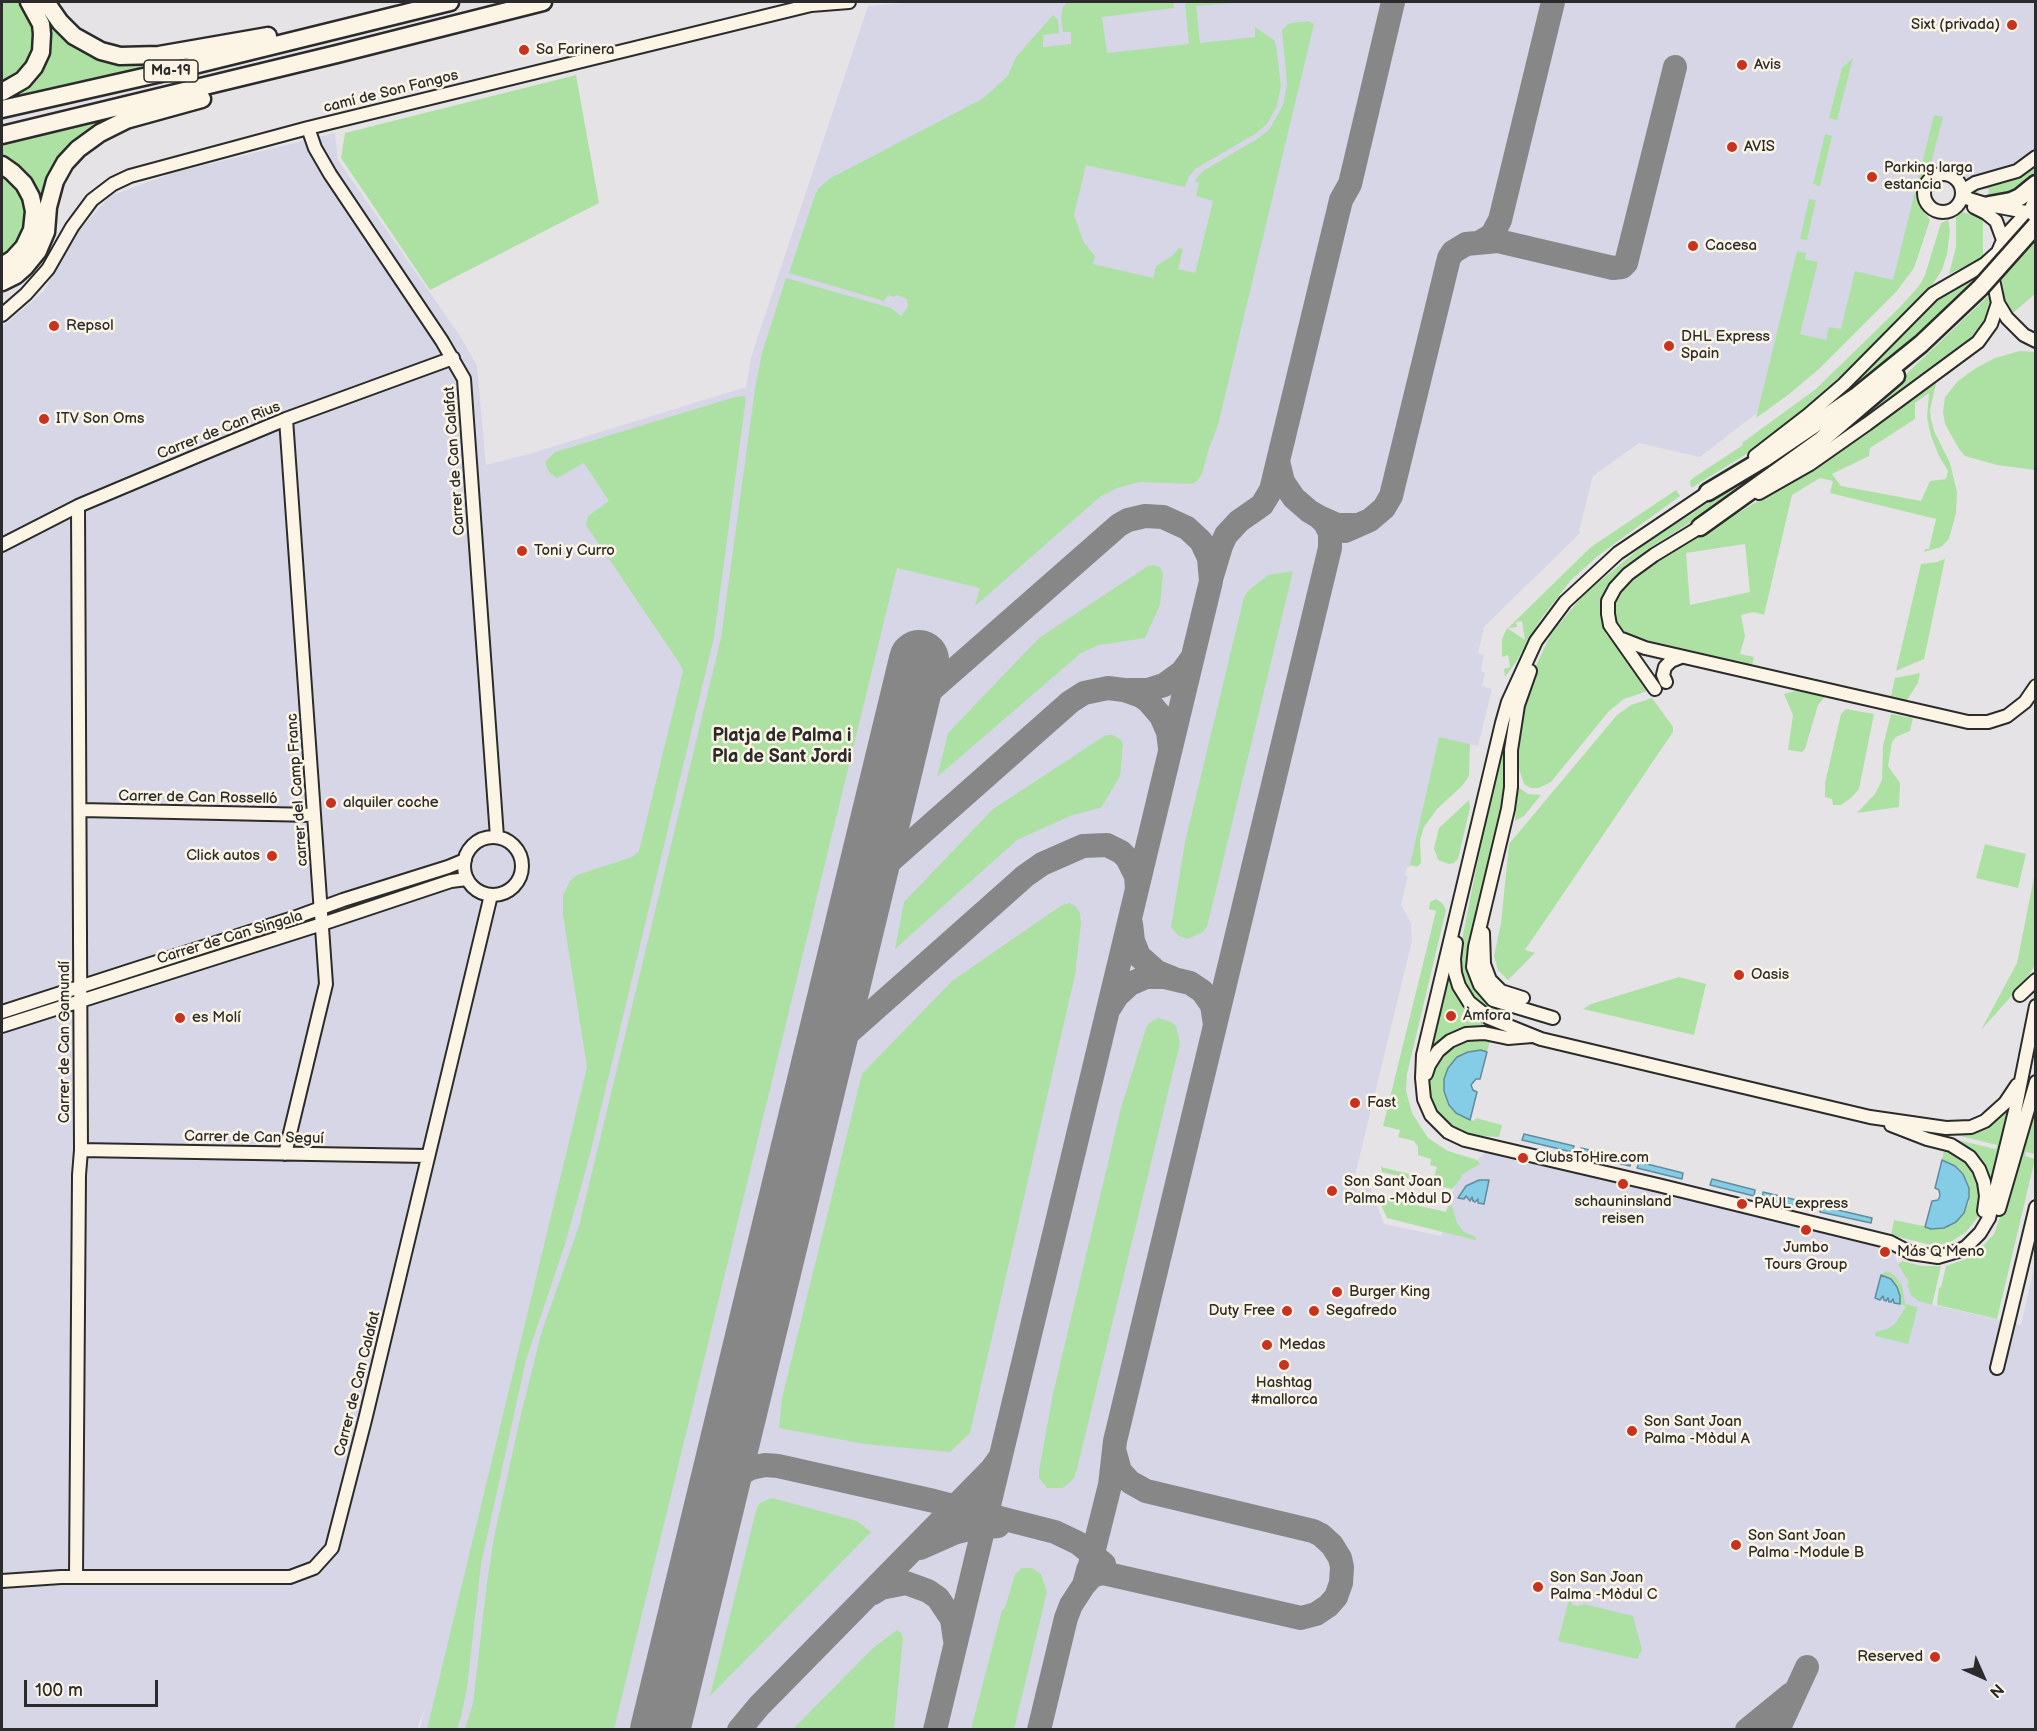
<!DOCTYPE html>
<html>
<head>
<meta charset="utf-8">
<style>
	body { margin:0 }
	#map { position:relative; width:2037px; height:1731px; overflow:hidden; background:#e6e3e6; font-family:"Balsamiq Sans",sans-serif }
	canvas { display:block }
	.frame { position:absolute; inset:0; border:3px solid #2b2b2b; pointer-events:none }
	.north { position:absolute; left:1953px; top:1647px; width:60px; height:60px; -webkit-text-stroke:4px #fcf5e5; paint-order:stroke; rotate:135deg; font-size:16px; font-weight:700; line-height:24px; text-align:center; color:#2b2b2b }
	.north::after { content:''; display:block; margin:auto; width:21px; height:27px; background:#2b2b2b; clip-path:polygon(50% 0,100% 100%,50% 72%,0 100%) }
	.scale { position:absolute; left:24px; top:1680px; width:134px; height:27px; box-sizing:border-box; border:3px solid #2b2b2b; border-top:0; padding-left:8px; font-size:18px; line-height:21px; white-space:nowrap; color:#2b2b2b; -webkit-text-stroke:4px #fcf5e5; paint-order:stroke }
</style>
</head>
<body>
<div id="map">
<canvas width="2037" height="1731"></canvas>
<div class="frame"></div>
<div class="north">N</div>
<div class="scale">100 m</div>
</div>
<script>
const ctx = document.querySelector('canvas').getContext('2d');
ctx.lineJoin = 'round';
function fill(path, color) { ctx.fillStyle = color; ctx.fill(path, 'evenodd'); }
const poly = rows => new Path2D(rows.map(r => 'M' + r).join(''));
function trace(path, color, width, dash) { ctx.strokeStyle = color; ctx.lineWidth = width; ctx.lineCap = dash ? 'butt' : 'round'; ctx.setLineDash(dash || []); ctx.stroke(path); }
function label(font, color, halo, rows, align = 'center') {
  ctx.font = font + ' "Balsamiq Sans",sans-serif'; ctx.lineWidth = 5; ctx.setLineDash([]); ctx.textBaseline = 'middle'; ctx.strokeStyle = halo; ctx.fillStyle = color; for (const [text, x, y, turn = 0] of rows) {
    ctx.save(); ctx.translate(x, y); ctx.rotate((+turn || 0) * Math.PI / 180); ctx.textAlign = isNaN(turn) ? turn : align; if (halo) ctx.strokeText(text, 0, 0); ctx.fillText(text, 0, 0); ctx.restore();
  }
}
fill(poly([
	[914,2,2035,2,2035,151,2019,164,2000,172,1968,179,1935,167,1915,210,1905,262,1877,307,1797,382,1700,457,1639,443,1593,476,1579,531,1580,533,1484,627,1478,653,1484,655,1481,671,1485,673,1482,686,1492,689,1478,746,1439,738,1410,867,1407,867,1405,875,1408,876,1401,905,1411,923,1412,941,1355,1175,1357,1192,1370,1187,1384,1224,1441,1236,1462,1159,1475,1162,1498,1141,1889,1236,1895,1258,1920,1302,2021,1325,2035,1263,2035,1729,420,1729,425,1708,417,1729,2,1730,2,327,44,291,70,241,110,196,173,173,335,133,338,160,462,339,477,366,486,465,529,454,746,387,751,358,758,336,868,6]
]), '#d6d6e7');
fill(poly([
	[2,2,20,2,28,11,35,32,34,48,24,69,2,85],
	[1068,2,1173,2,1174,8,1102,17,1107,53,1189,44,1185,2,1248,2,1196,6,1200,43,1255,37,1255,27,1274,40,1276,45,1281,86,1277,106,1267,124,1255,134,1195,169,1189,176,1185,187,1086,165,1074,215,1084,243,1095,256,1093,264,1153,278,1156,266,1173,255,1179,248,1183,249,1178,269,1195,273,1213,201,1196,196,1199,183,1195,182,1196,179,1203,171,1257,139,1269,130,1283,105,1287,85,1282,30,1287,25,1292,23,1308,21,1314,24,1218,425,1209,448,1202,474,1197,481,1191,484,1140,482,1117,488,1101,496,975,606,980,588,897,568,614,1729,465,1729,473,1703,487,1582,494,1537,522,1410,541,1334,579,1226,721,638,755,389,762,353,786,278,891,308,901,316,908,307,907,299,897,295,894,297,888,295,884,301,789,273,813,201,818,189,829,179,982,99,1008,76,1016,57,1053,15,1058,20,1059,33,1043,35,1043,47,1071,44,1071,32,1063,32,1061,18,1063,7],
	[38,5,82,49,213,53,2,100,2,97,35,75],
	[1853,58,1837,120,1829,118,1842,68],
	[576,75,599,203,430,290,341,158,345,133],
	[123,115,105,124,45,198,39,217,2,159,2,143],
	[1934,115,1943,117,1929,171,1922,178,1917,192,1920,206,1930,220,1914,268,1896,292,1819,369,1788,395,1756,418,1797,251,1806,253,1805,259,1818,262,1800,334,1826,340,1829,327,1841,329,1855,271,1893,280],
	[1825,134,1832,136,1820,186,1813,184],
	[2035,164,2035,177,2016,194,1996,197,1988,196,1989,189,1982,188,1979,188,1978,194,1971,192,1971,190],
	[2,173,13,182,24,200,26,209,25,227,18,243,2,259],
	[1809,199,1816,200,1807,240,1800,239],
	[1962,212,1983,218,1983,258,1949,274,1956,247,1956,217],
	[2035,219,2035,294,2013,313,2003,295,2001,273,2007,248,2012,238,2023,227],
	[1948,220,1950,230,1947,254,1942,270,1932,285,1867,352,1791,420,1748,453,1693,487,1691,487,1690,481,1693,478,1743,445,1742,443,1816,389,1901,306,1919,286,1925,275,1941,223],
	[1970,278,1972,282,1931,323,1890,359,1831,404,1870,369,1937,298],
	[1987,297,1990,297,1990,303,1988,313,1983,323,1970,338,1843,432,1899,381],
	[2020,351,2035,352,2035,470,1997,465,1965,456,1959,449,1945,424,1943,412,1945,397,1958,381,1976,368,1995,358],
	[1934,383,1936,384,1930,410,1931,419,1934,431,1950,463,1957,492,1956,513,1949,539,1941,547,1924,552,1925,549,1929,549,1936,519,1830,493,1833,481,1820,478,1792,495,1764,615,1754,612,1741,615,1745,636,1740,654,1754,657,1752,665,1891,696,1895,678,1920,673,1918,683,1907,700,1904,701,1638,640,1629,635,1618,625,1615,615,1616,600,1622,590,1631,581,1667,555,1832,457],
	[1929,393,1927,417,1931,436,1939,456,1948,471,1946,479,1930,481,1921,501,1841,486,1832,474,1869,456,1870,448,1915,419,1915,403],
	[1745,544,1750,592,1690,605,1686,553],
	[744,396,746,398,714,637,589,1158,565,1244,526,1360,481,1564,467,1688,461,1717,457,1729,427,1729,587,1067,563,915,563,895,570,881,577,875,632,857,639,851,683,671,680,664,586,525,588,516,609,501,584,463,557,478,550,473,546,466,546,461,555,452,735,397],
	[1839,417,1840,418,1723,502,1648,549,1612,579,1606,587,1600,602,1601,623,1606,634,1617,646,1648,691,1624,699,1609,711,1551,782,1539,788,1531,788,1524,784,1519,769,1518,741,1523,704,1534,670,1551,634,1583,595,1645,544],
	[1676,490,1680,496,1599,555,1571,580,1540,620,1516,662,1505,677,1504,669,1510,667,1508,655,1502,657,1502,639,1507,628,1525,640,1522,621,1516,622,1517,627,1508,628,1591,547],
	[1945,559,1924,659,1896,671,1921,564,1937,562],
	[1154,565,1160,567,1163,574,1160,605,1145,638,1099,645,1081,653,937,777,948,733,1039,638,1148,566],
	[1293,571,1207,927,1201,933,1188,939,1179,936,1171,927,1185,842,1244,597,1249,590,1268,575],
	[1806,688,1828,693,1818,705,1805,749,1802,752,1788,750,1793,715,1784,694],
	[1652,698,1673,727,1673,732,1525,950,1535,953,1508,980,1498,970,1494,956,1501,923,1509,844,1617,715,1631,705],
	[1846,709,1874,714,1859,789,1851,798,1841,805,1833,805,1832,799,1825,797,1825,783,1841,714],
	[1891,714,1913,718,1910,731,1896,737,1892,742,1888,766,1900,783,1899,807,1857,813,1875,794,1882,780,1883,746],
	[1106,735,1113,735,1120,739,1123,744,1120,776,1103,805,1100,808,1070,816,1017,840,895,949,904,902,993,809],
	[1439,737,1470,744,1469,776,1462,786,1437,809,1424,827,1420,840,1421,863,1417,867,1410,865],
	[1504,751,1506,772,1502,807,1468,948,1467,963,1475,987,1507,1010,1505,1018,1493,1013,1474,999,1465,984,1459,966,1460,950,1489,804,1501,753],
	[1518,787,1528,794,1541,795,1524,816,1515,821],
	[1469,800,1470,808,1458,859,1454,863,1449,864,1438,860,1434,848,1439,828],
	[1985,844,2026,854,2018,888,1976,878],
	[2035,872,2036,957,2034,967,2024,982,1981,1030,2017,963],
	[1436,899,1443,904,1446,910,1407,1074,1406,1091,1412,1113,1428,1138,1448,1151,1477,1160,1480,1164,1461,1175,1462,1177,1452,1189,1382,1172,1381,1167,1433,1180,1437,1167,1430,1165,1431,1159,1418,1155,1418,1147,1414,1141,1398,1137,1400,1130,1383,1126,1436,911,1429,909,1430,902],
	[1070,903,1076,907,1080,913,1081,923,1075,975,970,1433,950,1452,865,1444,779,1428,782,1398,862,1074,952,981,1062,905],
	[1450,969,1457,988,1504,1026,1502,1033,1489,1029,1434,1050,1431,1049],
	[1679,977,1706,984,1694,1035,1583,1009,1591,1004],
	[1159,1018,1171,1022,1176,1026,1180,1043,1077,1469,1074,1478,1068,1484,1062,1488,1047,1488,1039,1478,1039,1470,1053,1394,1121,1108,1146,1028,1149,1023],
	[1491,1037,1487,1052,1481,1050,1462,1054,1452,1063,1444,1091,1449,1105,1460,1116,1474,1121,1476,1118,1502,1125,1499,1137,1467,1135,1451,1127,1440,1117,1431,1098,1429,1078,1433,1065,1457,1041],
	[2035,1102,2035,1154,2026,1152,2025,1156,2035,1159,1997,1319,1937,1305,1939,1288,1941,1287,1946,1266,1966,1259,1977,1252,1994,1234,2022,1156],
	[2010,1105,1992,1184,1990,1185,1979,1159,1962,1144,1948,1138,1996,1149,1997,1145,1952,1134,1952,1132],
	[1945,1146,1958,1151,1981,1178,1981,1209,1978,1217,1966,1232,1952,1241,1942,1244,1927,1244,1891,1235,1894,1220,1938,1229,1956,1222,1964,1213,1969,1202,1969,1188,1966,1179,1958,1169,1942,1160],
	[1381,1197,1446,1212,1448,1206,1452,1206,1457,1223,1464,1232,1476,1237,1475,1240,1387,1218,1378,1198],
	[1902,1261,1922,1266,1941,1266,1932,1305,1918,1301,1911,1295,1907,1284,1909,1283,1898,1264],
	[1887,1271,1894,1275,1902,1285,1905,1304,1918,1307,1908,1344,1875,1336,1875,1332,1887,1329,1895,1324,1905,1308,1906,1306,1900,1304,1899,1291,1894,1283,1881,1275],
	[772,1498,857,1521,871,1532,710,1696,757,1507,760,1503],
	[1022,1568,1032,1568,1041,1574,1047,1592,1014,1729,971,1729,1002,1610,1005,1608,1015,1574],
	[1569,1600,1573,1605,1578,1606,1584,1604,1633,1616,1642,1650,1637,1659,1558,1641],
	[897,1630,901,1633,903,1638,894,1729,793,1729,872,1649]
]), '#ade1a3');
const water = poly([
	[1481,1050,1487,1052,1480,1079,1476,1079,1471,1085,1473,1090,1477,1092,1470,1120,1456,1113,1449,1105,1444,1091,1444,1079,1448,1068,1457,1057,1468,1052,1481,1050],
	[1524,1134,1574,1146,1572,1152,1522,1140,1524,1134],
	[1581,1148,1632,1160,1630,1166,1580,1154,1581,1148],
	[1942,1160,1955,1166,1963,1174,1969,1188,1969,1197,1964,1213,1956,1222,1944,1228,1931,1229,1925,1227,1932,1201,1938,1200,1940,1196,1939,1190,1935,1188,1942,1160],
	[1639,1162,1683,1173,1682,1179,1637,1168,1639,1162],
	[1712,1179,1755,1190,1754,1196,1710,1185,1712,1179],
	[1479,1180,1489,1180,1484,1204,1478,1203,1478,1199,1475,1202,1473,1201,1472,1197,1470,1201,1466,1196,1464,1199,1458,1198,1466,1186,1479,1180],
	[1763,1192,1813,1204,1812,1210,1762,1198,1763,1192],
	[1821,1206,1872,1218,1871,1223,1820,1212,1821,1206],
	[1881,1275,1891,1279,1897,1287,1900,1296,1900,1304,1894,1303,1893,1299,1891,1302,1889,1302,1888,1298,1886,1301,1884,1300,1883,1296,1880,1300,1875,1298,1881,1275]
]);
fill(water, '#85cce7');
trace(water, '#618c9c', 1.5);
trace(poly([
	[1480,242,1492,235,1500,220,1553,2],
	[1278,461,1283,482,1294,498,1309,511,1319,517],
	[1345,531,1370,520,1384,508,1391,496,1449,258,1453,252,1466,244,1498,241,1613,268,1622,267,1626,263,1675,67],
	[1212,576,1221,546,1226,535,1239,521,1262,505,1271,490,1341,200,1350,184,1393,2],
	[1128,690,1148,690,1164,685,1182,672,1192,658],
	[902,728,911,711,922,698,1119,525,1128,520,1145,516,1163,517,1187,528,1201,541,1209,558,1211,581,935,1730],
	[860,901,869,882,880,870,1070,702,1084,693,1108,688,1124,690,1141,696,1148,701,1161,716,1168,732,1170,748],
	[1131,924,1133,941,1139,956,1157,972,1172,978],
	[1110,1007,1117,996,1130,984,1146,977,1165,977,1190,983,1202,991,1212,1005,1215,1025],
	[819,1074,827,1056,838,1042,1025,876,1042,864,1083,846,1107,845,1121,852,1127,858,1136,876,1137,889],
	[714,1507,721,1493,738,1475,751,1468,765,1465,778,1466,934,1501,1055,1532,1078,1543,1104,1564],
	[920,1548,954,1533,969,1529,998,1526],
	[1087,1577,1110,1485,1115,1441,1330,548,1330,533,1325,523,1319,517,1337,525,1358,525],
	[1084,1585,1092,1576,1103,1573,1301,1618,1316,1614,1328,1606,1336,1597,1341,1583,1342,1567,1340,1558,1332,1545,1321,1535,1313,1531,1146,1491,1130,1482,1120,1471,1115,1453],
	[873,1593,881,1588,906,1583,928,1591,938,1598,952,1619,955,1640],
	[739,1730,759,1706,991,1470,999,1459],
	[1039,1730,1066,1618,1071,1605,1084,1585,1088,1570],
	[1747,1730,1791,1694],
	[1778,1730,1807,1667]
]), '#888788', 24);
trace(poly([
	[660,1730,919,660]
]), '#888788', 60);
const minor = poly([
	[308,128,315,148,330,174,442,341,464,379,497,837],
	'1924 193a19 19 0 1 1 38 0a19 19 0 1 1-38 0Z',
	[1962,191,1975,183,2017,171,2036,157],
	[1962,193,1969,199,1989,205,2031,213],
	[1974,207,1986,213,1996,221,2003,240],
	[2036,210,2020,220,2005,236,1994,261,1992,275,1998,303,2007,318,2024,335,2036,341],
	[2,315,26,294,48,269,72,227,92,200,113,184,130,176,308,128,811,5,849,2],
	[1755,456,1808,415,1844,384,1933,294,1985,264,1996,254],
	[1713,489,1618,553,1565,602,1536,641,1508,702,1502,723,1423,1055,1422,1078,1424,1099,1431,1115,1448,1132,1465,1140,1658,1185,1890,1242,1911,1253,1938,1257,1958,1251,1966,1247,1980,1233,1989,1218,2015,1111,2036,1006],
	[1759,493,1810,464,1867,424,1978,342,1991,324,1998,303],
	[2,545,78,506,197,456,286,419,453,358],
	[1622,639,1645,648,1968,722,1988,722,2007,716,2025,702,2036,686],
	[1530,671,1518,705,1511,750,1511,787,1508,809,1475,947,1473,967,1480,985,1493,1000,1553,1018],
	[1666,682,1663,675,1665,667,1671,661,1681,657],
	[1655,689,1610,625,1608,614,1608,601,1615,588,1628,574,1654,555,1705,524],
	[81,810,314,815],
	'464 866a29 29 0 1 1 58 0a29 29 0 1 1-58 0Z',
	[1483,933,1484,964,1490,980,1501,991,1523,998],
	[1456,943,1454,959,1455,973,1459,986,1469,1002,1489,1018,1541,1039,1870,1117,1946,1128,1971,1127,1985,1121,2005,1103,2017,1085],
	[2020,995,2036,980],
	[2,1012,299,916,343,900,448,867,465,860],
	[2,1026,322,924,451,881,467,879],
	[1426,1074,1429,1065,1438,1051,1450,1041,1466,1034,1484,1033,1508,1038,1532,1036],
	[1891,1125,1927,1139,1951,1145,1970,1157,1979,1169,1984,1182,1986,1196,1984,1211],
	[81,1150,427,1156],
	[285,1154,326,984,286,419],
	[1999,1209,2036,1082],
	[1997,1368,2036,1207],
	[76,1577,79,1175,81,1150,78,506],
	[2,1581,61,1577,290,1577,314,1568,332,1548,365,1420,491,895]
]);
const highway = poly([
	[46,2,60,22,74,36,101,51,120,56,159,55,268,36],
	[2,92,23,80,34,67,41,52,42,34,41,24,29,2],
	[2,109,170,71,450,2],
	[2,135,337,54,543,2],
	[2,165,12,172,24,184,31,197,34,211,32,230,24,247,13,259,2,266],
	[1989,205,2011,201,2020,197,2036,184],
	[2031,213,2036,202],
	[2,282,16,275,25,267,38,251,46,232,48,207,55,181,65,163,78,149,100,133,126,120,202,99],
	[1708,492,1765,458,1858,395,1921,344,1980,288],
	[1700,527,1820,441,1896,376]
]);
trace(minor, '#2b2b2b', 16);
trace(highway, '#2b2b2b', 21);
trace(minor, '#fcf5e5', 12);
trace(highway, '#fcf5e5', 16);
const highwayBridge = poly([
	[1980,288,2036,225]
]);
trace(highwayBridge, '#2b2b2b', 21, []);
trace(highwayBridge, '#fcf5e5', 16);
for (const [x, y, r, color] of [
	[2012,25,6,"#c8321e"],
	[524,50,6,"#c8321e"],
	[1742,65,6,"#c8321e"],
	[1732,147,6,"#c8321e"],
	[1872,177,6,"#c8321e"],
	[1693,246,6,"#c8321e"],
	[54,326,6,"#c8321e"],
	[1669,346,6,"#c8321e"],
	[44,419,6,"#c8321e"],
	[522,551,6,"#c8321e"],
	[331,803,6,"#c8321e"],
	[272,856,6,"#c8321e"],
	[1739,975,6,"#c8321e"],
	[1451,1016,6,"#c8321e"],
	[180,1018,6,"#c8321e"],
	[1355,1103,6,"#c8321e"],
	[1523,1158,6,"#c8321e"],
	[1623,1184,6,"#c8321e"],
	[1332,1191,6,"#c8321e"],
	[1742,1204,6,"#c8321e"],
	[1806,1230,6,"#c8321e"],
	[1885,1252,6,"#c8321e"],
	[1337,1292,6,"#c8321e"],
	[1287,1311,6,"#c8321e"],
	[1314,1311,6,"#c8321e"],
	[1267,1345,6,"#c8321e"],
	[1284,1365,6,"#c8321e"],
	[1632,1431,6,"#c8321e"],
	[1736,1545,6,"#c8321e"],
	[1538,1587,6,"#c8321e"],
	[1935,1657,6,"#c8321e"]
]) { const dot = new Path2D(); dot.arc(x, y, r, 0, 2 * Math.PI); ctx.fillStyle = color; ctx.fill(dot); trace(dot, '#fcf5e5', 2); }
for (const [x, y, w] of [
	[171,71,54]
]) { const box = new Path2D(); box.roundRect(x - w / 2, y - 11, w, 22, 4.5); ctx.fillStyle = '#fcf5e5'; ctx.fill(box); trace(box, '#2b2b2b', 1.5); }
label('bold 14px', '#2b2b2b', null, [
	["Ma-19",171,71]
]);
label('15px', '#2b2b2b', '#fcf5e5', [
	["Sixt (privada)",2000,25,"right"],
	["Sa Farinera",536,50],
	["Avis",1754,65],
	["AVIS",1744,147],
	["Parking larga",1884,168],
	["estancia",1884,185],
	["Cacesa",1705,246],
	["Repsol",66,326],
	["DHL Express",1681,337],
	["Spain",1681,354],
	["ITV Son Oms",56,419],
	["Toni y Curro",534,551],
	["alquiler coche",343,803],
	["Click autos",260,856,"right"],
	["Oasis",1751,975],
	["Àmfora",1463,1016],
	["es Molí",192,1018],
	["Fast",1367,1103],
	["ClubsToHire.com",1535,1158],
	["Son Sant Joan",1344,1182],
	["Palma -Mòdul D",1344,1199],
	["schauninsland",1623,1202,"center"],
	["reisen",1623,1219,"center"],
	["PAUL express",1754,1204],
	["Jumbo",1806,1248,"center"],
	["Tours Group",1806,1265,"center"],
	["Más Q Meno",1897,1252],
	["Burger King",1349,1292],
	["Duty Free",1275,1311,"right"],
	["Segafredo",1326,1311],
	["Medas",1279,1345],
	["Hashtag",1284,1383,"center"],
	["#mallorca",1284,1400,"center"],
	["Son Sant Joan",1644,1422],
	["Palma -Mòdul A",1644,1439],
	["Son Sant Joan",1748,1536],
	["Palma -Module B",1748,1553],
	["Son San Joan",1550,1578],
	["Palma -Mòdul C",1550,1595],
	["Reserved",1923,1657,"right"]
], 'left');
label('15px', '#2b2b2b', '#fcf5e5', [
	["camí de Son Fangos",391,92,-14],
	["Carrer de Can Rius",219,431,-22],
	["Carrer de Can Calafat",455,461,-94],
	["carrer del Camp Franc",298,790,-94],
	["Carrer de Can Rosselló",198,798,1],
	["Carrer de Can Singala",230,938,-17],
	["Carrer de Can Gamundí",65,1042,-90],
	["Carrer de Can Seguí",254,1138,1],
	["Carrer de Can Calafat",358,1384,-76]
]);
label('bold 18px', '#2b2b2b', '#fcf5e5', [
	["Platja de Palma i",782,736],
	["Pla de Sant Jordi",782,757]
]);
</script>
</body>
</html>
